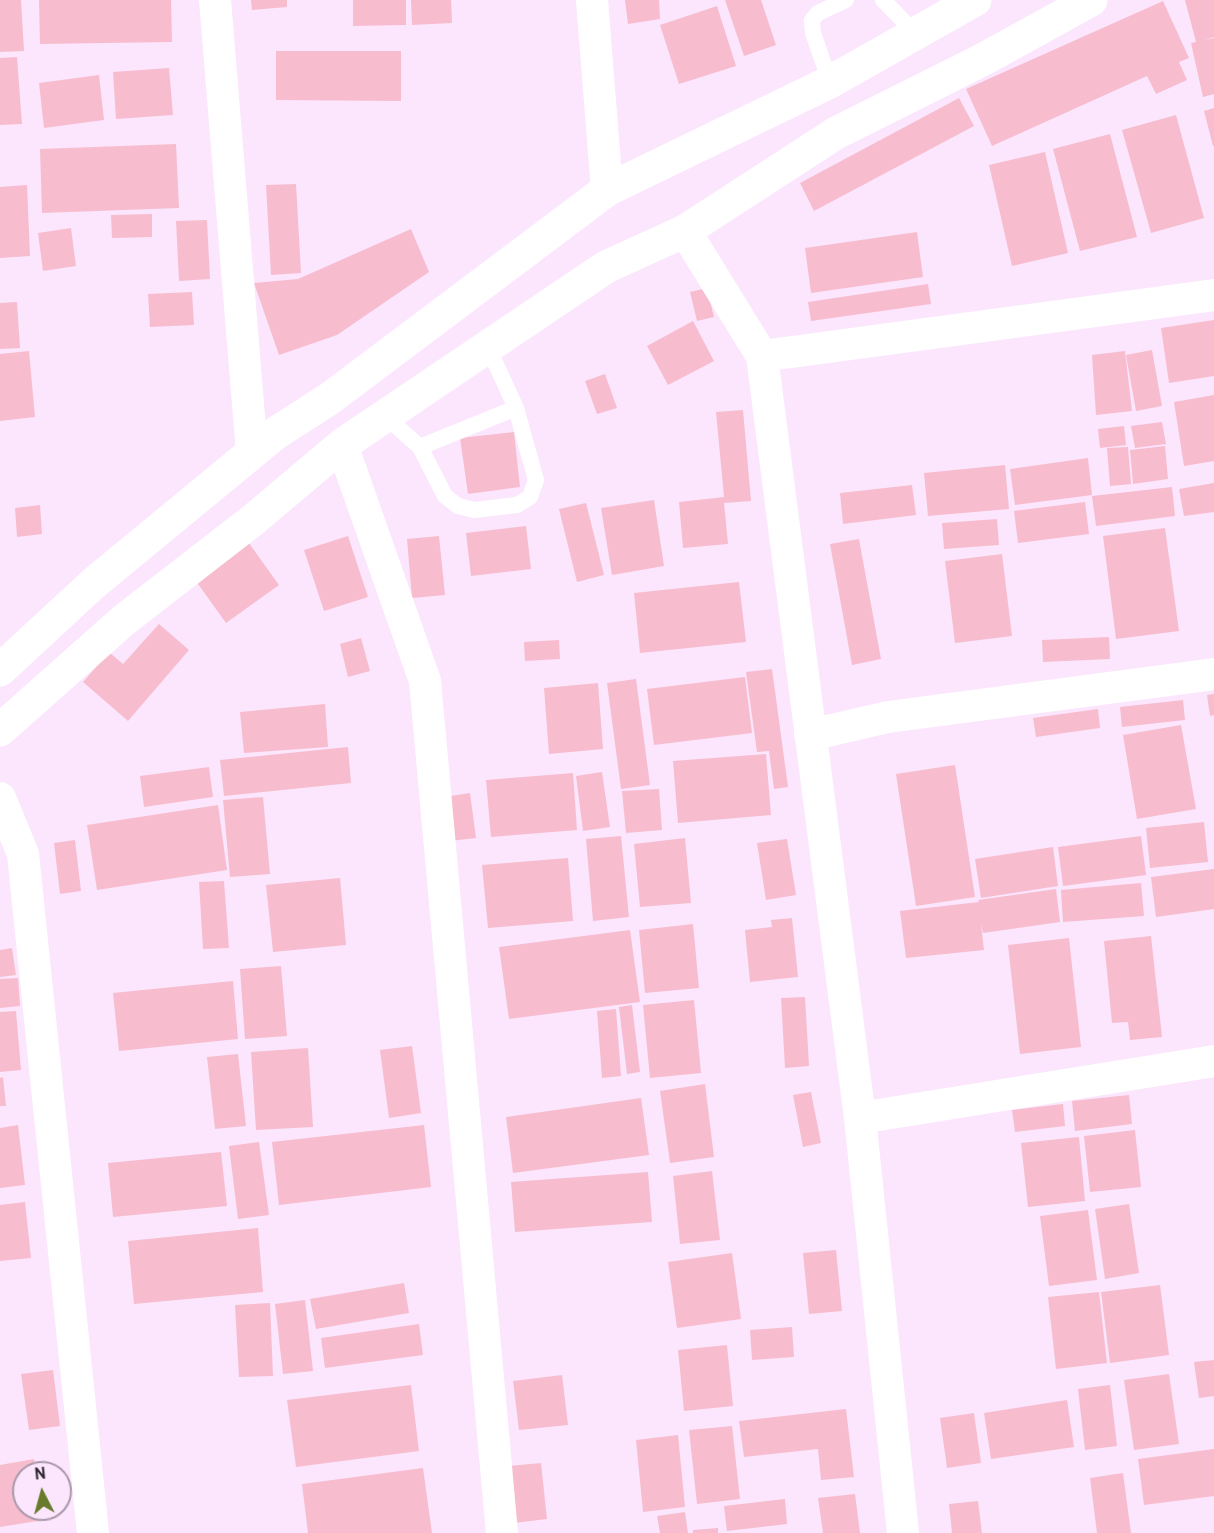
<!DOCTYPE html>
<html>
<head>
<meta charset="utf-8">
<style>
	body { margin:0 }
	#map { position:relative; width:1214px; height:1533px; overflow:hidden; background:#fbe6fd; font-family:Overpass,sans-serif }
	canvas { display:block }
	.north { position:absolute; left:12px; top:1461px; width:60px; height:60px; box-sizing:border-box; background:#fbe6fd; border:2px solid #a998aa; border-radius:50%; rotate:354deg; font-size:16px; font-weight:700; line-height:24px; text-align:center; color:#2d242e }
	.north::after { content:''; display:block; margin:auto; width:21px; height:27px; background:#677b2b; clip-path:polygon(50% 0,100% 100%,50% 72%,0 100%) }
</style>
</head>
<body>
<div id="map">
<canvas width="1214" height="1533"></canvas>
<div class="north">N</div>
</div>
<script>
const ctx = document.querySelector('canvas').getContext('2d');
ctx.lineJoin = 'round';
function fill(path, color) { ctx.fillStyle = color; ctx.fill(path, 'evenodd'); }
const poly = rows => new Path2D(rows.map(r => 'M' + r).join(''));
function trace(path, color, width, dash) { ctx.strokeStyle = color; ctx.lineWidth = width; ctx.lineCap = dash ? 'butt' : 'round'; ctx.setLineDash(dash || []); ctx.stroke(path); }
fill(poly([
	[0,0,21,0,24,51,0,52],
	[39,0,171,0,172,42,40,44],
	[251,0,287,0,287,7,252,10],
	[353,0,406,0,406,25,353,26],
	[411,0,451,0,452,23,412,25],
	[625,0,659,0,660,19,628,24],
	[725,0,761,0,776,45,744,56],
	[1185,0,1214,0,1214,37,1205,40,1214,38,1214,94,1203,97,1191,43,1196,42],
	[1163,1,1189,58,1179,62,1187,80,1156,94,1147,76,992,146,966,89],
	[717,6,736,66,679,84,660,25],
	[276,51,401,51,401,101,276,100],
	[17,57,22,124,0,125,0,58],
	[169,68,173,115,116,119,113,72],
	[99,75,104,120,44,128,39,83],
	[959,98,974,126,814,211,800,183],
	[1214,108,1214,146,1213,146,1204,111],
	[1176,115,1204,218,1151,233,1122,130],
	[1110,134,1137,237,1080,251,1053,149],
	[176,144,179,208,42,213,40,149],
	[1045,152,1068,253,1012,266,989,165],
	[296,184,301,273,271,275,266,185],
	[27,185,30,256,0,258,0,187],
	[152,214,152,237,112,238,111,215],
	[207,220,210,279,179,281,176,221],
	[71,228,76,266,43,271,38,233],
	[411,229,429,272,337,335,279,355,254,283,298,279],
	[917,232,923,277,811,293,805,248],
	[928,284,931,304,811,321,808,302],
	[707,288,714,317,697,321,690,292],
	[192,292,194,325,150,327,148,294],
	[17,302,20,348,0,349,0,303],
	[1214,320,1214,376,1169,383,1161,328],
	[693,321,714,361,668,385,647,346],
	[1152,350,1162,406,1136,411,1126,355],
	[29,351,35,417,0,421,0,354],
	[1125,351,1132,411,1096,415,1092,355],
	[605,374,617,408,597,414,585,381],
	[1214,395,1214,461,1184,466,1174,402],
	[743,410,751,501,724,503,728,544,683,548,679,502,724,497,716,412],
	[1162,422,1166,444,1135,448,1131,426],
	[1124,426,1126,445,1100,448,1098,429],
	[514,432,520,487,468,494,460,438],
	[1165,446,1168,479,1133,484,1130,450],
	[1128,447,1131,484,1110,486,1107,448],
	[1088,458,1092,495,1015,505,1010,469],
	[1005,465,1009,509,928,516,924,473],
	[1214,483,1214,512,1184,516,1179,489],
	[912,485,916,515,843,524,840,493],
	[1172,487,1175,516,1096,526,1092,496],
	[654,500,664,566,612,575,601,508],
	[1085,502,1089,534,1018,543,1014,511],
	[586,503,604,575,577,582,559,509],
	[40,505,42,534,17,537,15,508],
	[997,519,999,545,944,549,942,523],
	[526,526,531,569,471,576,466,533],
	[1165,528,1179,631,1116,639,1103,536],
	[348,536,368,597,324,611,304,550],
	[439,536,445,595,412,598,407,539],
	[246,539,279,585,226,623,193,577],
	[859,539,881,659,852,665,830,544],
	[1002,554,1012,636,955,643,945,561],
	[739,582,746,642,640,653,634,593],
	[159,624,189,650,128,721,83,682,109,652,123,664],
	[1109,637,1110,659,1043,662,1042,640],
	[361,638,370,671,348,677,340,644],
	[559,640,560,659,525,661,524,642],
	[772,669,788,787,774,789,769,751,757,752,746,672],
	[745,677,752,733,654,745,647,689],
	[636,679,650,785,621,789,607,683],
	[598,683,603,749,549,754,544,688],
	[1214,694,1214,715,1210,716,1207,695],
	[1183,700,1185,720,1122,727,1120,707],
	[325,704,328,747,244,753,240,712],
	[1098,709,1100,728,1036,737,1033,718],
	[1181,725,1196,809,1137,819,1123,735],
	[348,747,351,783,224,796,220,760],
	[766,754,771,815,678,823,673,761],
	[955,765,975,897,916,906,896,774],
	[209,767,213,797,144,807,140,776],
	[602,772,610,827,583,831,576,776],
	[573,773,577,830,491,837,486,780],
	[659,789,662,830,626,833,622,791],
	[470,793,476,838,450,841,444,797],
	[263,797,270,874,230,877,223,800],
	[218,805,227,870,97,890,87,825],
	[1204,822,1208,862,1150,868,1146,828],
	[621,836,629,917,593,921,586,839],
	[1141,836,1146,875,1063,886,1058,847],
	[685,838,691,903,640,907,634,844],
	[787,839,796,895,766,900,757,843],
	[75,840,81,891,60,894,54,843],
	[1053,847,1058,886,981,898,975,859],
	[568,858,573,921,488,928,482,865],
	[1214,869,1214,909,1156,917,1151,877],
	[340,878,346,945,273,952,266,885],
	[224,881,229,948,203,949,199,882],
	[1141,883,1144,916,1063,922,1061,890],
	[1056,889,1060,922,983,933,981,924,984,950,906,958,900,911,979,902,978,900],
	[792,918,798,977,750,982,745,930,772,927,771,920],
	[693,924,699,988,645,993,639,930],
	[630,930,640,1002,509,1019,499,947],
	[1151,936,1162,1037,1130,1040,1128,1022,1112,1023,1104,941],
	[1069,938,1081,1047,1020,1054,1008,945],
	[12,948,16,975,0,977,0,950],
	[281,966,287,1036,245,1039,240,969],
	[18,978,20,1006,0,1008,0,979],
	[233,981,238,1039,119,1051,113,993],
	[805,997,809,1066,785,1068,781,998],
	[694,1000,701,1073,650,1078,643,1005],
	[632,1005,640,1072,627,1074,619,1007],
	[616,1009,621,1076,602,1078,597,1011],
	[16,1011,21,1070,0,1072,0,1012],
	[412,1046,421,1113,389,1118,380,1050],
	[308,1048,313,1127,256,1130,251,1052],
	[238,1054,246,1126,215,1129,207,1057],
	[3,1077,6,1106,0,1106,0,1078],
	[705,1084,714,1157,670,1163,660,1091],
	[811,1092,821,1143,803,1147,793,1095],
	[1129,1095,1132,1124,1075,1131,1072,1101],
	[641,1098,649,1155,513,1173,506,1117],
	[1063,1104,1065,1126,1015,1132,1012,1110],
	[18,1125,25,1185,0,1188,0,1128],
	[424,1125,431,1187,279,1205,272,1142],
	[1135,1130,1141,1187,1090,1192,1084,1136],
	[1079,1137,1085,1201,1028,1207,1021,1143],
	[259,1142,269,1215,238,1219,229,1146],
	[221,1152,227,1206,113,1217,108,1163],
	[712,1171,720,1240,680,1244,673,1176],
	[648,1172,652,1222,515,1232,511,1182],
	[25,1202,31,1258,0,1261,0,1205],
	[1129,1204,1139,1273,1105,1279,1095,1209],
	[1088,1210,1097,1280,1049,1286,1040,1216],
	[258,1228,263,1292,134,1304,128,1241],
	[836,1250,842,1311,809,1314,803,1253],
	[732,1253,741,1319,677,1328,668,1262],
	[404,1283,409,1313,316,1329,310,1299],
	[1160,1285,1169,1355,1110,1363,1101,1292],
	[1099,1292,1107,1363,1056,1369,1048,1297],
	[305,1300,313,1371,283,1374,275,1304],
	[270,1303,273,1376,239,1377,235,1305],
	[419,1324,423,1355,325,1368,321,1338],
	[792,1327,794,1357,752,1360,750,1330],
	[727,1345,733,1406,684,1411,678,1350],
	[1214,1360,1214,1396,1199,1398,1194,1362],
	[53,1370,60,1426,29,1430,21,1374],
	[1169,1374,1179,1444,1134,1450,1124,1380],
	[562,1375,568,1425,519,1430,513,1381],
	[411,1385,419,1451,296,1467,287,1400],
	[1110,1385,1117,1446,1085,1450,1078,1389],
	[1067,1400,1074,1447,991,1459,984,1413],
	[846,1409,854,1477,821,1480,818,1449,744,1457,739,1421],
	[974,1413,981,1463,947,1468,940,1418],
	[732,1426,740,1499,697,1504,689,1430],
	[678,1435,685,1507,643,1512,636,1440],
	[1214,1449,1214,1496,1144,1505,1138,1459],
	[34,1459,36,1473,24,1473,24,1509,42,1509,44,1520,0,1527,0,1465],
	[541,1463,547,1519,514,1523,509,1466],
	[423,1468,432,1533,308,1533,302,1484],
	[1123,1473,1131,1533,1097,1533,1090,1478],
	[855,1494,860,1533,823,1533,818,1498],
	[785,1499,787,1524,727,1531,724,1506],
	[978,1501,982,1533,952,1533,949,1504],
	[685,1512,688,1533,660,1533,657,1516],
	[718,1528,718,1533,693,1533,693,1530]
]), '#f7bdce');
trace(poly([
	[883,0,916,34],
	[830,82,813,33,812,20,818,13,846,0],
	[386,417,420,447,445,496,458,506,474,510,517,505,530,497,536,480,516,408,488,347],
	[420,447,516,408]
]), '#fff', 16);
trace(poly([
	[215,0,252,453],
	[592,0,607,190],
	[685,231,762,356,860,1118,903,1533],
	[762,356,1214,295],
	[342,445,425,681,502,1533],
	[810,735,888,717,1214,674],
	[0,798,23,854,93,1533],
	[860,1118,1214,1061]
]), '#fff', 32);
trace(poly([
	[0,670,94,583,276,433,329,399,607,190,830,82,975,0],
	[0,730,124,620,253,520,342,445,606,267,685,231,836,133,982,60,1091,0]
]), '#fff', 33);
</script>
</body>
</html>
